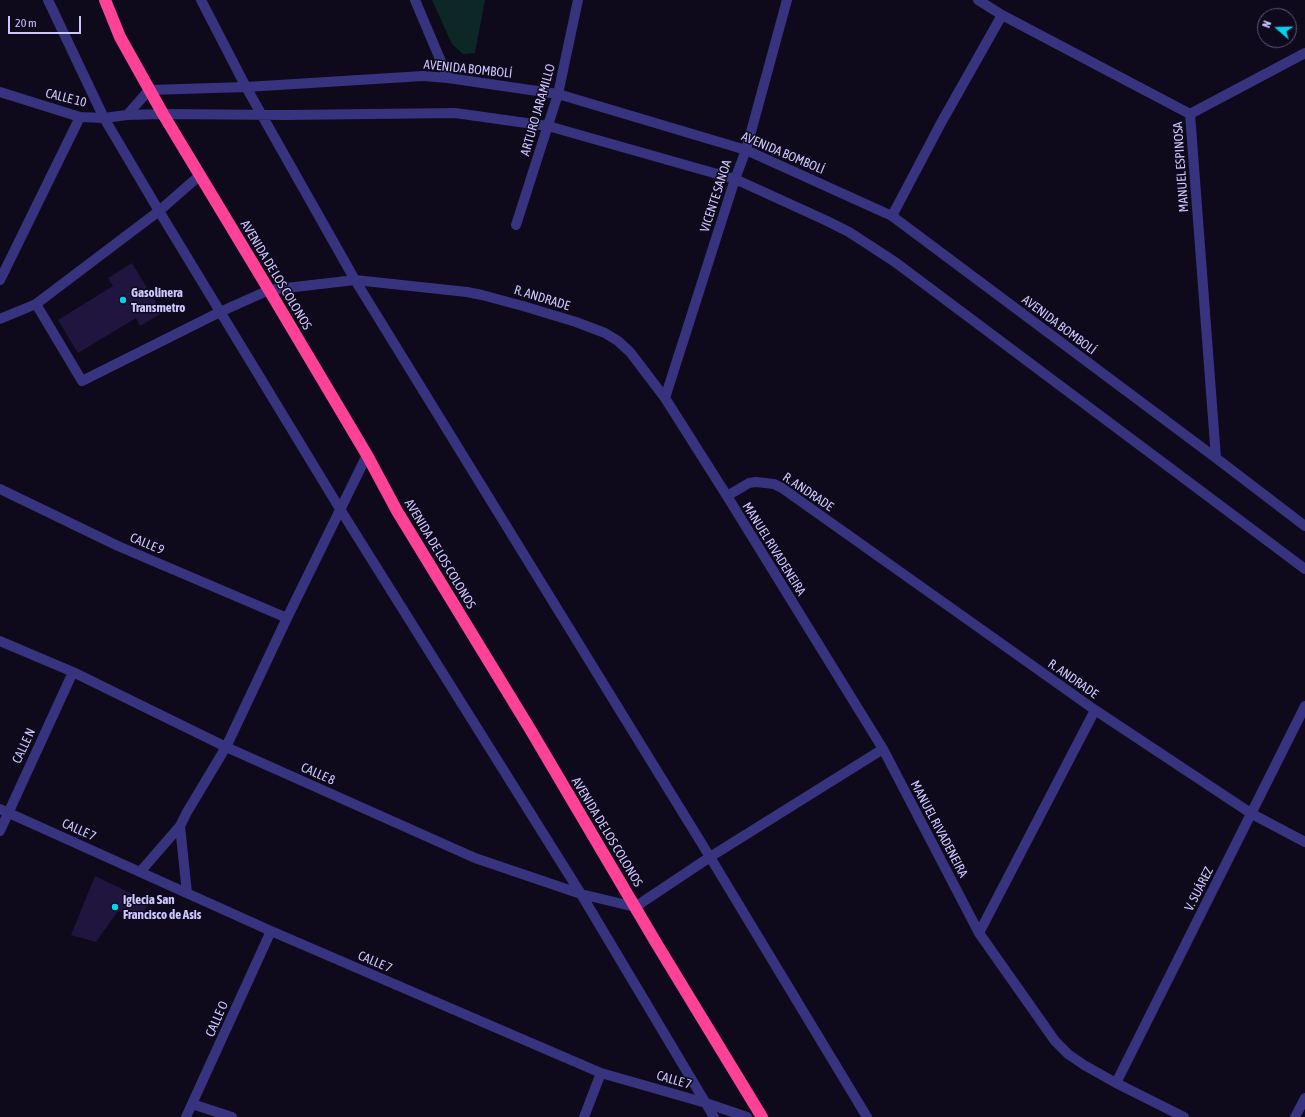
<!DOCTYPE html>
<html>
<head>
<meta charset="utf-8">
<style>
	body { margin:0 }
	#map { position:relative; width:1305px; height:1117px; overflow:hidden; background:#0e0a1c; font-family:"Asap Condensed",sans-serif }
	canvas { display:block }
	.north { position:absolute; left:1257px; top:8px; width:40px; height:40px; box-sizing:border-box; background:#0e0a1c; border:1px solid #5a5577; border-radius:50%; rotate:290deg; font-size:11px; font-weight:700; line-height:16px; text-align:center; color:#cdc6ff }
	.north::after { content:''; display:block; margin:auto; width:14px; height:18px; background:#00d3f1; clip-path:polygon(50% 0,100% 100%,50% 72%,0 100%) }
	.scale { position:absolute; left:8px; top:16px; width:73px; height:18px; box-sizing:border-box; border:2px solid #cdc6ff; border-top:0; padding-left:5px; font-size:12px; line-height:14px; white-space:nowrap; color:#cdc6ff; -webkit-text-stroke:3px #0e0a1c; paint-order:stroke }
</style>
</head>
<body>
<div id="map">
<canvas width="1305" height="1117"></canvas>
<div class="north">N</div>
<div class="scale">20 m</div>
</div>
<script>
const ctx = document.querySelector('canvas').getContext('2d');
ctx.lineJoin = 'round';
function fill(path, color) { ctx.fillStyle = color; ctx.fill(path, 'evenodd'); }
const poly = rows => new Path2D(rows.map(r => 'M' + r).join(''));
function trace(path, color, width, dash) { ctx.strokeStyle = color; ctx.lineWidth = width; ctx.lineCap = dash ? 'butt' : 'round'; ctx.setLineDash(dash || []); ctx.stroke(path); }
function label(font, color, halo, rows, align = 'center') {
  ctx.font = font + ' "Asap Condensed",sans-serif'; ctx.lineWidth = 3; ctx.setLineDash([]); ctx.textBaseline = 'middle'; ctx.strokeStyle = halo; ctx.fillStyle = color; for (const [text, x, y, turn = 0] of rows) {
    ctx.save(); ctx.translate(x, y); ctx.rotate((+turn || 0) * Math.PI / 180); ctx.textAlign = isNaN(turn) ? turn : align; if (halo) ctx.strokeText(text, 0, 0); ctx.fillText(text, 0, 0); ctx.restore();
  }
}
fill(poly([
	[432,0,485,0,475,53,463,54,452,44]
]), '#0d2626');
fill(poly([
	[132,263,162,313,140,326,136,318,78,353,58,320,113,286,108,278],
	[95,876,149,902,141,919,118,911,96,942,71,935]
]), '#1f153e');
trace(poly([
	[48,0,104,118,159,211,340,509,581,894,714,1117],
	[201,0,246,87,355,280,710,857,867,1117],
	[415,0,448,78],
	[978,0,1002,15,1190,114,1216,458],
	[0,92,80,117,104,118,127,115,163,114,287,115,455,113,548,126,735,179,825,220,849,232,895,262,1305,569],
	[1190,114,1305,53],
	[127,115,149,90,246,87,423,76,448,78,558,94,746,150,892,216,1216,458,1305,526],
	[199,176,159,211,36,304,82,381,220,312,269,290,355,280,467,292,482,295,523,306,576,322,605,333,618,341,630,352,665,398,727,496,883,749,979,933,1055,1041,1068,1054,1084,1065,1116,1083,1184,1117],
	[892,216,941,123,1002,15],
	[516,225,558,94,578,0],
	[0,280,80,117],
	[0,319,36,304],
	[665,398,735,179,746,150,787,0],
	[0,489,118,546,287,618],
	[727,496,749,483,756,482,774,484,782,488,1095,710,1252,814,1305,842],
	[0,641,73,672,226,747,475,858,581,894,635,907,710,857,883,749],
	[0,809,271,931,601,1073,706,1103,747,1117],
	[0,831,73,672],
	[140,872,180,826],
	[187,893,180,826,187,812,226,747,287,618,367,455],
	[979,933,1095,710],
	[1116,1083,1305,706],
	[192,1104,232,1117],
	[186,1117,271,931],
	[584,1117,601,1073],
	[1295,1117,1305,1098]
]), '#37337e', 10);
trace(poly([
	[105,0,120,37,163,114,269,290,367,455,397,511,530,729,655,941,762,1117]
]), '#ff4197', 12);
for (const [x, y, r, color] of [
	[123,300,4,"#00d3f1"],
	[115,907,4,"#00d3f1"]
]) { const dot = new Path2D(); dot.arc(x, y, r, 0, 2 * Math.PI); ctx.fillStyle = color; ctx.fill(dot); trace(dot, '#0e0a1c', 1.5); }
label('13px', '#cdc6ff', '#0e0a1c', [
	["AVENIDA BOMBOLÍ",468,69,6],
	["CALLE 10",66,98,14],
	["ARTURO JARAMILLO",538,110,-74],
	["AVENIDA BOMBOLÍ",783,153,23],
	["MANUEL ESPINOSA",1181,167,-94],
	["VICENTE SANOA",716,196,-72],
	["AVENIDA DE LOS COLONOS",276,275,59],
	["R. ANDRADE",542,298,17],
	["AVENIDA BOMBOLÍ",1059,325,37],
	["R. ANDRADE",808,492,34],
	["CALLE 9",147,544,23],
	["MANUEL RIVADENEIRA",774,549,58],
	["AVENIDA DE LOS COLONOS",440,554,59],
	["R. ANDRADE",1073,679,35],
	["CALLE N",24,746,-65],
	["CALLE 8",318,774,24],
	["MANUEL RIVADENEIRA",939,829,62],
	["CALLE 7",79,830,24],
	["AVENIDA DE LOS COLONOS",607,832,59],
	["V. SUÁREZ",1199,889,-63],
	["CALLE 7",375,962,23],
	["CALLE O",217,1019,-66],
	["CALLE 7",674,1080,16]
]);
label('bold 13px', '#cdc6ff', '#0e0a1c', [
	["Gasolinera",131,293],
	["Transmetro",131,308],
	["Iglecia San",123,900],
	["Francisco de Asis",123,915]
], 'left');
</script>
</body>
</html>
